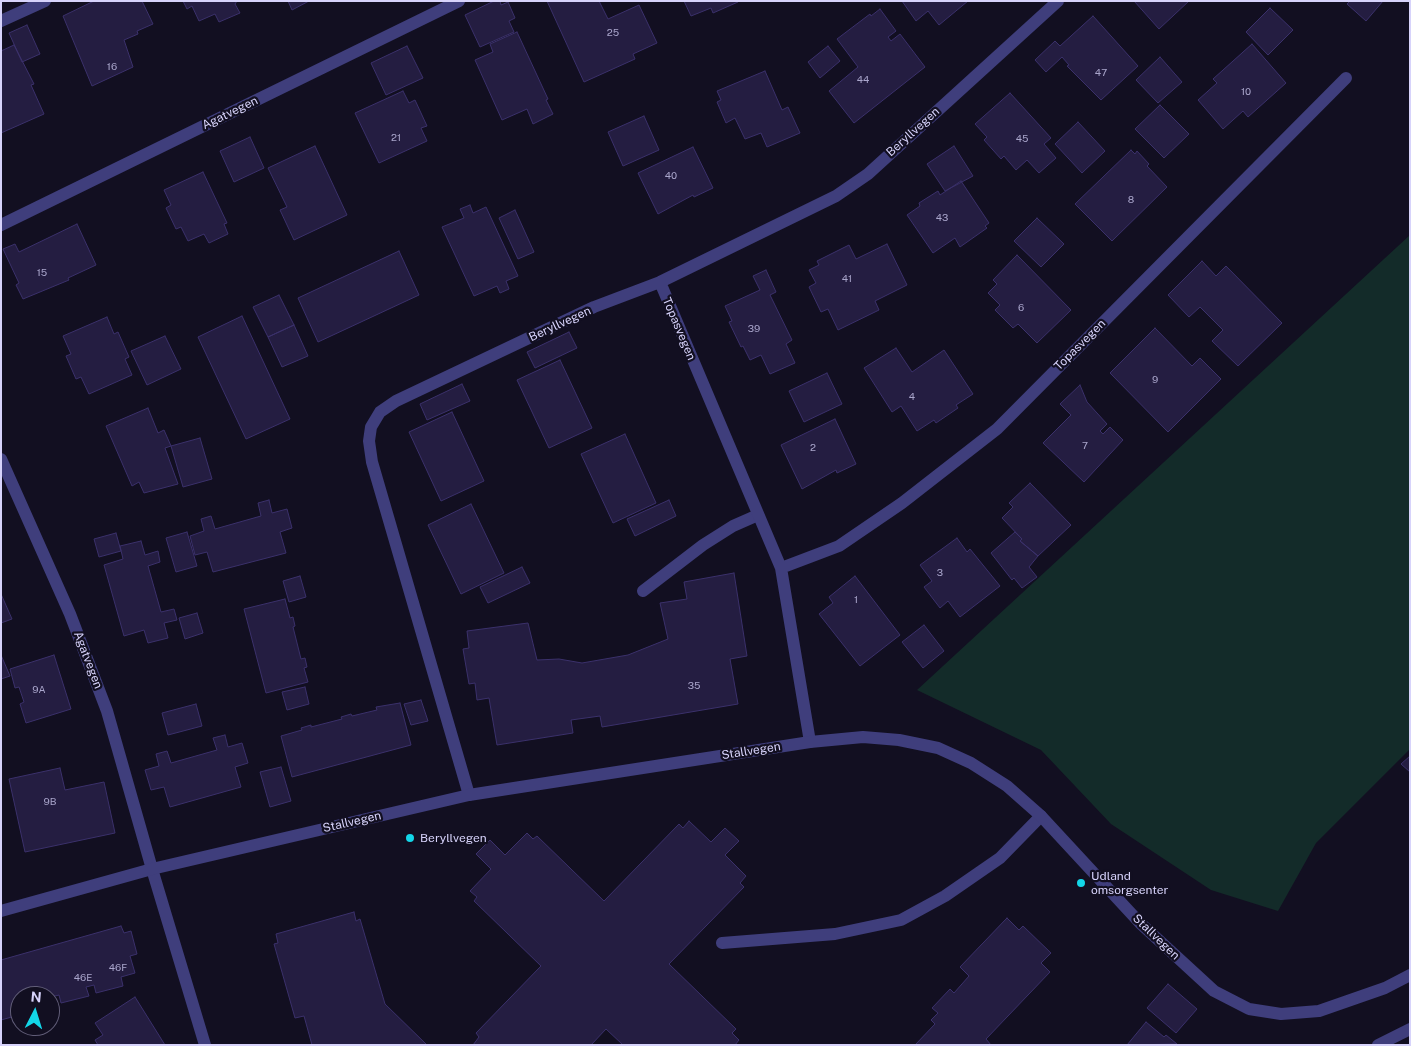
<!DOCTYPE html>
<html>
<head>
<meta charset="utf-8">
<style>
	body { margin:0 }
	#map { position:relative; width:1411px; height:1046px; overflow:hidden; background:#120f21; font-family:"Public Sans",sans-serif }
	canvas { display:block }
	.frame { position:absolute; inset:0; border:2px solid #d7d3fb; pointer-events:none }
	.north { position:absolute; left:10px; top:986px; width:50px; height:50px; box-sizing:border-box; background:#120f21; border:1px solid #615d78; border-radius:50%; rotate:5deg; font-size:14px; font-weight:700; line-height:20px; text-align:center; color:#d7d3fb }
	.north::after { content:''; display:block; margin:auto; width:18px; height:22px; background:#13d6e8; clip-path:polygon(50% 0,100% 100%,50% 72%,0 100%) }
</style>
</head>
<body>
<div id="map">
<canvas width="1411" height="1046"></canvas>
<div class="frame"></div>
<div class="north">N</div>
</div>
<script>
const ctx = document.querySelector('canvas').getContext('2d');
ctx.lineJoin = 'round';
function fill(path, color) { ctx.fillStyle = color; ctx.fill(path, 'evenodd'); }
const poly = rows => new Path2D(rows.map(r => 'M' + r).join(''));
function trace(path, color, width, dash) { ctx.strokeStyle = color; ctx.lineWidth = width; ctx.lineCap = dash ? 'butt' : 'round'; ctx.setLineDash(dash || []); ctx.stroke(path); }
function label(font, color, halo, rows, align = 'center') {
  ctx.font = font + ' "Public Sans",sans-serif'; ctx.lineWidth = 4.5; ctx.setLineDash([]); ctx.textBaseline = 'middle'; ctx.strokeStyle = halo; ctx.fillStyle = color; for (const [text, x, y, turn = 0] of rows) {
    ctx.save(); ctx.translate(x, y); ctx.rotate((+turn || 0) * Math.PI / 180); ctx.textAlign = isNaN(turn) ? turn : align; if (halo) ctx.strokeText(text, 0, 0); ctx.fillText(text, 0, 0); ctx.restore();
  }
}
fill(poly([
	[1410,235,1410,749,1316,843,1278,911,1211,890,1111,824,1041,750,917,690]
]), '#132b29');
const building = poly([
	[94,1,142,1,153,24,137,31,138,34,124,40,133,67,92,86,63,16,94,1],
	[183,1,237,1,235,4,240,13,219,22,215,14,199,21,192,6,187,9,183,1],
	[288,1,309,1,292,10,288,1],
	[494,1,500,1,501,5,508,2,515,18,509,21,514,32,480,47,465,15,494,1],
	[547,1,599,1,608,19,639,5,657,43,633,54,635,59,584,82,547,1],
	[684,1,737,1,738,2,713,13,711,8,691,16,684,1],
	[902,1,968,1,939,25,928,11,916,21,902,1],
	[1134,1,1189,1,1159,29,1134,1],
	[1350,1,1383,1,1366,21,1347,4,1350,1],
	[1270,8,1293,30,1268,55,1246,32,1270,8],
	[880,9,896,31,888,37,891,41,900,34,925,67,854,123,829,91,858,67,837,39,870,14,871,16,880,9],
	[1093,16,1138,66,1101,100,1067,66,1069,65,1062,57,1046,72,1035,60,1055,41,1060,46,1093,16],
	[27,25,40,54,22,62,9,33,27,25],
	[517,32,548,99,546,100,553,114,533,124,527,109,502,120,475,60,493,52,490,44,517,32],
	[1252,44,1286,83,1248,117,1243,111,1223,129,1198,100,1217,83,1213,79,1252,44],
	[14,45,34,84,31,85,44,114,1,133,1,51,14,45],
	[407,46,423,78,386,95,371,63,407,46],
	[828,46,840,61,820,78,808,62,828,46],
	[1160,57,1182,82,1158,103,1136,80,1160,57],
	[765,71,782,110,788,107,800,133,767,147,761,133,745,139,735,118,726,123,717,102,721,100,717,91,765,71],
	[403,91,409,103,415,100,427,126,421,128,427,141,379,163,355,113,403,91],
	[1010,93,1051,138,1044,144,1056,158,1039,173,1027,160,1016,170,1004,156,1001,159,984,140,987,137,975,124,1010,93],
	[1160,105,1189,134,1164,158,1135,129,1160,105],
	[644,116,659,150,623,166,608,132,644,116],
	[1078,122,1105,151,1082,173,1055,144,1078,122],
	[250,137,264,168,234,182,220,151,250,137],
	[315,146,347,215,294,240,280,210,287,207,268,168,315,146],
	[954,146,973,176,945,191,927,164,954,146],
	[693,147,713,188,694,197,693,195,658,214,638,173,693,147],
	[1131,150,1135,154,1137,151,1149,164,1147,166,1167,187,1112,241,1075,204,1131,150],
	[203,172,227,223,224,224,228,234,209,243,204,234,188,241,181,227,176,229,166,208,171,205,164,190,203,172],
	[961,181,989,223,985,226,987,228,960,247,955,238,933,253,907,215,920,206,919,203,938,191,940,195,961,181],
	[470,205,473,213,486,207,518,276,506,281,509,289,500,293,497,286,474,296,442,227,464,218,460,209,470,205],
	[515,210,534,252,518,259,499,218,515,210],
	[1037,218,1064,244,1041,267,1014,241,1037,218],
	[77,224,96,265,68,278,69,280,23,299,16,285,19,283,3,249,15,244,19,252,77,224],
	[887,244,907,285,875,301,879,310,838,330,828,309,821,312,809,287,816,283,809,270,819,265,817,261,849,245,856,259,887,244],
	[399,251,419,295,318,342,298,298,399,251],
	[1017,255,1071,310,1037,343,1018,324,1013,328,995,310,1000,305,988,293,997,284,993,280,1017,255],
	[1202,261,1216,276,1226,266,1282,323,1238,366,1212,341,1223,330,1200,307,1189,317,1168,295,1202,261],
	[766,270,776,292,770,295,792,340,786,344,795,363,770,374,761,355,750,360,743,346,741,347,729,322,732,321,725,306,760,290,753,276,766,270],
	[279,295,294,325,268,337,253,307,279,295],
	[242,316,290,419,246,439,198,337,242,316],
	[107,317,114,334,118,332,129,357,125,359,132,375,89,394,81,377,76,379,66,356,71,354,63,336,107,317],
	[294,325,308,356,282,367,268,337,294,325],
	[1155,328,1192,366,1200,358,1221,379,1168,432,1110,373,1155,328],
	[569,332,577,348,535,368,527,352,569,332],
	[165,336,181,369,147,385,131,351,165,336],
	[896,348,912,372,944,350,973,394,956,405,958,408,936,423,934,420,917,431,901,406,892,412,864,368,896,348],
	[560,360,592,428,549,448,517,380,560,360],
	[827,373,842,404,804,422,789,391,827,373],
	[462,384,470,401,427,420,420,404,462,384],
	[1080,385,1087,402,1107,424,1100,431,1103,434,1110,427,1123,440,1084,482,1043,443,1071,415,1060,404,1080,385],
	[148,408,158,433,164,430,171,446,165,448,178,484,144,493,139,482,132,486,106,426,148,408],
	[452,412,484,481,441,501,409,432,452,412],
	[835,419,856,464,837,473,836,470,802,489,781,445,835,419],
	[625,434,656,503,613,523,581,454,625,434],
	[200,438,212,479,183,487,171,446,200,438],
	[1030,483,1071,525,1038,556,1020,541,1022,539,1002,518,1013,507,1009,503,1030,483],
	[269,500,272,513,287,509,292,528,280,532,286,553,213,572,207,552,195,555,190,536,204,531,201,519,211,516,215,529,261,516,258,503,269,500],
	[669,500,676,516,635,536,627,519,669,500],
	[471,504,504,573,461,594,428,525,471,504],
	[187,532,197,566,176,572,166,538,187,532],
	[1015,532,1022,539,1020,541,1038,556,1029,567,1037,577,1022,588,1014,578,1012,580,991,553,1015,532],
	[116,533,121,551,99,557,94,539,116,533],
	[957,538,967,552,970,549,1000,586,960,617,948,601,940,608,924,587,932,581,920,565,957,538],
	[141,541,145,555,158,551,160,562,148,566,161,612,174,609,177,620,164,623,168,638,148,643,144,630,124,636,104,565,123,559,120,546,141,541],
	[522,567,530,583,488,603,480,587,522,567],
	[734,573,747,656,730,659,738,704,602,727,600,716,571,720,573,733,497,745,489,698,477,700,475,683,469,684,463,649,469,648,467,631,528,623,537,660,559,659,582,663,628,655,668,639,660,603,687,599,684,582,734,573],
	[300,576,306,597,289,602,283,581,300,576],
	[855,576,900,635,860,666,819,614,833,603,829,597,855,576],
	[1,594,12,619,1,623,1,594],
	[285,599,290,618,293,617,295,626,293,627,301,659,305,658,307,667,304,668,308,682,266,693,244,609,285,599],
	[197,613,203,633,185,639,179,618,197,613],
	[924,625,944,651,923,668,902,642,924,625],
	[1,655,10,676,1,679,1,655],
	[54,655,71,709,26,723,20,704,24,702,19,687,15,688,10,669,54,655],
	[305,687,309,704,287,710,282,692,305,687],
	[421,700,428,721,411,725,404,704,421,700],
	[400,703,411,745,292,777,281,736,302,730,301,728,311,725,311,727,342,719,341,717,351,714,352,716,377,710,376,707,400,703],
	[196,704,202,726,168,735,162,713,196,704],
	[225,735,228,747,242,743,248,763,235,767,241,787,170,807,164,787,151,790,145,770,159,766,156,754,167,751,171,763,217,750,213,738,225,735],
	[1410,756,1410,772,1401,764,1410,756],
	[281,767,291,801,270,807,260,772,281,767],
	[60,768,65,790,104,782,115,833,25,852,9,779,60,768],
	[689,821,711,842,725,828,739,841,725,855,746,876,740,883,744,887,669,964,736,1029,732,1033,739,1040,735,1045,623,1045,606,1029,591,1045,473,1045,479,1037,476,1033,541,966,474,901,477,897,470,891,491,869,476,854,490,840,505,855,527,833,533,839,537,836,604,901,679,824,683,828,689,821],
	[354,912,356,921,360,919,385,1004,427,1045,312,1045,304,1016,295,1018,274,944,278,943,276,934,354,912],
	[1007,918,1019,930,1023,926,1051,953,1041,963,1050,972,986,1039,991,1045,915,1045,935,1024,931,1020,938,1013,932,1008,950,989,954,993,969,976,960,967,1007,918],
	[121,926,124,933,131,931,137,954,130,956,135,973,121,977,123,986,96,993,94,985,86,987,89,996,61,1003,59,995,51,997,53,1005,50,1006,50,996,20,996,20,1005,16,1007,19,1015,1,1020,1,960,121,926],
	[1168,984,1197,1009,1176,1033,1147,1008,1168,984],
	[135,997,165,1045,98,1045,95,1040,103,1035,95,1023,135,997],
	[1146,1022,1164,1037,1166,1035,1177,1044,1127,1045,1146,1022]
]);
fill(building, '#241d41');
trace(building, '#3b316b', 1);
trace(poly([
	[1,21,45,1],
	[643,591,703,545,733,526,758,515],
	[152,869,205,1045],
	[722,943,835,934,901,920,945,896,1000,858,1041,816],
	[1378,1045,1410,1029]
]), '#3f3e7c', 12);
trace(poly([
	[1,225,459,1],
	[660,282,781,568,810,742],
	[1,459,70,614,107,711,152,869],
	[781,568,839,546,902,503,997,429,1346,78],
	[469,795,372,462,369,441,371,427,380,412,396,401,594,307,660,282,836,196,868,174,1058,1]
]), '#3f3e7c', 12);
trace(poly([
	[1,911,152,869,469,795,810,742,863,737,899,740,938,748,971,763,1007,786,1041,816,1140,923,1214,991,1249,1009,1281,1014,1319,1011,1385,988,1410,975]
]), '#3f3e7c', 12);
for (const [x, y, r, color] of [
	[410,838,5,"#13d6e8"],
	[1081,883,5,"#13d6e8"]
]) { const dot = new Path2D(); dot.arc(x, y, r, 0, 2 * Math.PI); ctx.fillStyle = color; ctx.fill(dot); trace(dot, '#120f21', 2); }
label('10px', '#aaa6cc', null, [
	["25",613,33],
	["16",112,67],
	["47",1101,73],
	["44",863,80],
	["10",1246,92],
	["21",396,138],
	["45",1022,139],
	["40",671,176],
	["8",1131,200],
	["43",942,218],
	["15",42,273],
	["41",847,279],
	["6",1021,308],
	["39",754,329],
	["9",1155,380],
	["4",912,397],
	["7",1085,446],
	["2",813,448],
	["3",940,573],
	["1",856,600],
	["35",694,686],
	["9A",39,690],
	["9B",50,802],
	["46F",118,968],
	["46E",83,978]
]);
label('12px', '#d7d3fb', '#120f21', [
	["Agatvegen",230,113,-26],
	["Beryllvegen",913,132,-42],
	["Beryllvegen",560,324,-25],
	["Topasvegen",679,329,67],
	["Topasvegen",1080,345,-45],
	["Agatvegen",88,660,69],
	["Stallvegen",751,751,-9],
	["Stallvegen",352,822,-13],
	["Stallvegen",1156,937,44]
]);
label('12px', '#d7d3fb', '#120f21', [
	["Beryllvegen",420,838],
	["Udland",1091,876],
	["omsorgsenter",1091,890]
], 'left');
</script>
</body>
</html>
